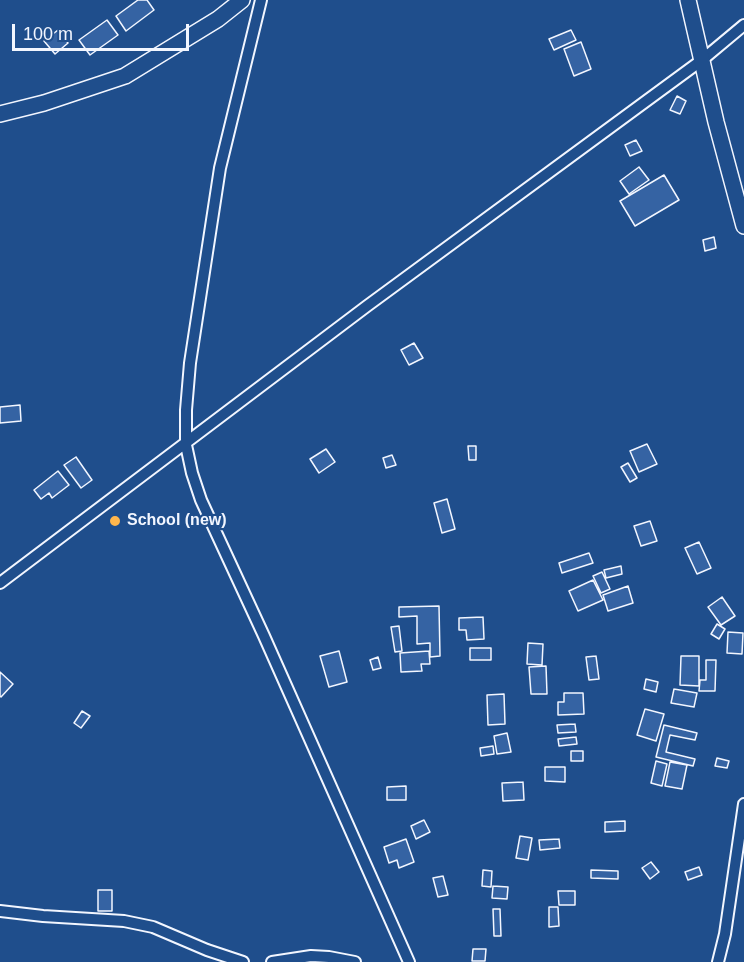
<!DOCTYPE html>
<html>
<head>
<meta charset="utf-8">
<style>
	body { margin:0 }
	#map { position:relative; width:744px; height:962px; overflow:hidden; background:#1f4e8c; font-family:Arial,sans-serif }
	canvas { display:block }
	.scale { position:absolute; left:12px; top:24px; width:177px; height:27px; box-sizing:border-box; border:3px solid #f2f6ff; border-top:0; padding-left:8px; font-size:18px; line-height:21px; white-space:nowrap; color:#f2f6ff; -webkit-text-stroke:4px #1f4e8c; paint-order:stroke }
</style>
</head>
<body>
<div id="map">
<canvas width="744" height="962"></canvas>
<div class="scale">100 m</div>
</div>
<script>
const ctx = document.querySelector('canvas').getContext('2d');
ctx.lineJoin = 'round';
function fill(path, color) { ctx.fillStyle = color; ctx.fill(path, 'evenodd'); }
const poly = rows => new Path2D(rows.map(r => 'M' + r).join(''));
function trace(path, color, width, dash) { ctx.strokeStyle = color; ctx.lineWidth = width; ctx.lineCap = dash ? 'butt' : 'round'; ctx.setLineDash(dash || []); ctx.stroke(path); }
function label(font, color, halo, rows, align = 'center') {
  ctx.font = font + ' Arial,sans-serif'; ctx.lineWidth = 4.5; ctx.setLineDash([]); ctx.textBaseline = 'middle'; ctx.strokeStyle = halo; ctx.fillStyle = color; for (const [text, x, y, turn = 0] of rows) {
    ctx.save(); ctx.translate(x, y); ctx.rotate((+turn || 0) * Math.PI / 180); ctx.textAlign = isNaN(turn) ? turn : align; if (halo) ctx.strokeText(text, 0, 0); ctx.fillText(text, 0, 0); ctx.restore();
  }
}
const building = poly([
	[138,0,147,0,154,10,126,31,116,16,138,0],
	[107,20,118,35,90,55,79,40,107,20],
	[58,30,68,43,55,54,44,41,58,30],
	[571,30,576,40,554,50,549,39,571,30],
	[581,42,591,69,574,76,564,49,581,42],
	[677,96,686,101,680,114,670,110,677,96],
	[636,140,642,151,630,156,625,145,636,140],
	[639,167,649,180,629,194,620,181,639,167],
	[664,175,679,200,635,226,620,201,664,175],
	[714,237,716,248,705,251,703,240,714,237],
	[414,343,423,358,409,365,401,350,414,343],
	[20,405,21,421,0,423,0,407,20,405],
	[647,444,657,464,639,472,630,451,647,444],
	[468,446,476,446,476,460,469,460,468,446],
	[326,449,335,462,319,473,310,459,326,449],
	[392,455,396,465,386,468,383,458,392,455],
	[76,457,92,480,81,488,64,465,76,457],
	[628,463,637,478,630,482,621,467,628,463],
	[58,471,69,485,52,498,49,493,41,499,34,490,58,471],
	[447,499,455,529,442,533,434,503,447,499],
	[650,521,657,541,641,546,634,526,650,521],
	[699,542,711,568,697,574,685,548,699,542],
	[589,553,593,563,562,573,559,563,589,553],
	[621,566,622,574,606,578,604,570,621,566],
	[602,572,610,589,601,593,593,576,602,572],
	[593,580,603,600,578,611,569,591,593,580],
	[628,586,633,603,608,611,603,595,628,586],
	[722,597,735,616,721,625,708,607,722,597],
	[439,606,440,656,430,657,430,643,417,644,417,616,399,617,399,607,439,606],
	[483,617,484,639,467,640,466,630,459,630,459,618,483,617],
	[717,624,725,629,719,639,711,634,717,624],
	[399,626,402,651,395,652,391,627,399,626],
	[728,632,743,633,742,654,727,653,728,632],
	[528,643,543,644,542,665,527,664,528,643],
	[470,648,491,648,491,660,470,660,470,648],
	[339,651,347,682,329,687,320,656,339,651],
	[429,651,430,664,421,664,422,671,401,672,400,653,429,651],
	[596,656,599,679,589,680,586,657,596,656],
	[681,656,699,656,699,686,680,685,681,656],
	[378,657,381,668,373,670,370,660,378,657],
	[706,660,716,660,715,691,699,691,700,680,706,680,706,660],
	[546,666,547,694,531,694,529,667,546,666],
	[0,672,13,684,1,697,0,696,0,672],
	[646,679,658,682,656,692,644,689,646,679],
	[674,689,697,693,694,707,671,703,674,689],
	[564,693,583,693,584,714,558,715,558,702,564,702,564,693],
	[504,694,505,724,488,725,487,695,504,694],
	[645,709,664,714,656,741,637,735,645,709],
	[82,711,90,716,81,728,74,723,82,711],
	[575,724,576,732,558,733,557,725,575,724],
	[664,725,697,733,695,740,670,735,666,752,695,759,693,766,656,757,664,725],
	[507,733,511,752,497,754,494,736,507,733],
	[576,737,577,744,559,746,558,739,576,737],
	[493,746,494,754,481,756,480,748,493,746],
	[571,751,583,751,583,761,571,761,571,751],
	[717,758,729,761,727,768,715,766,717,758],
	[656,761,667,764,662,786,651,783,656,761],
	[670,762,687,765,682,789,665,786,670,762],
	[545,767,565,767,565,782,545,781,545,767],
	[523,782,524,800,503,801,502,783,523,782],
	[406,786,406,800,387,800,387,787,406,786],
	[424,820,430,832,416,839,411,826,424,820],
	[625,821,625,831,605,832,605,822,625,821],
	[520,836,532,838,528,860,516,858,520,836],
	[406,839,414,862,399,868,397,860,389,863,384,847,406,839],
	[559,839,560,848,540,850,539,840,559,839],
	[651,862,659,872,650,879,642,868,651,862],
	[699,867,702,875,688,880,685,872,699,867],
	[483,870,492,871,491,887,482,886,483,870],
	[591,870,618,871,618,879,591,878,591,870],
	[443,876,448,895,438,897,433,878,443,876],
	[493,886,508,887,507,899,492,898,493,886],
	[98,890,112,890,112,911,98,911,98,890],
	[558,891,575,891,575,905,559,905,558,891],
	[549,907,558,907,559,926,549,927,549,907],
	[493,909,500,909,501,936,494,936,493,909],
	[473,949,486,949,485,961,472,961,473,949]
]);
fill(building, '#3563a3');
trace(building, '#f2f6ff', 1.5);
const street = poly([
	[261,0,220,168,190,363,186,410,186,445,192,473,201,500,264,636,409,962],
	[0,583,367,306,702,60,744,25],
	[0,911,43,916,124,921,153,927,207,950,243,962],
	[272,962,311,956,329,957,355,962],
	[718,962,725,934,744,804]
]);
const secondary = poly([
	[688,0,716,122,744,226],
	[0,114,44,103,125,76,218,19,242,0]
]);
trace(street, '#f2f6ff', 14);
trace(secondary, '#f2f6ff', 18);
trace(street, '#1f4e8c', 10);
trace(secondary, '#1f4e8c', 15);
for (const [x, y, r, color] of [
	[115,521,6,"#ffb74d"]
]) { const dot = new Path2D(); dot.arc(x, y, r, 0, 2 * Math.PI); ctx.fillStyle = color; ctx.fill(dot); trace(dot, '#1f4e8c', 2); }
label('bold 16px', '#f2f6ff', '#1f4e8c', [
	["School (new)",127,521]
], 'left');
</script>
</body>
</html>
